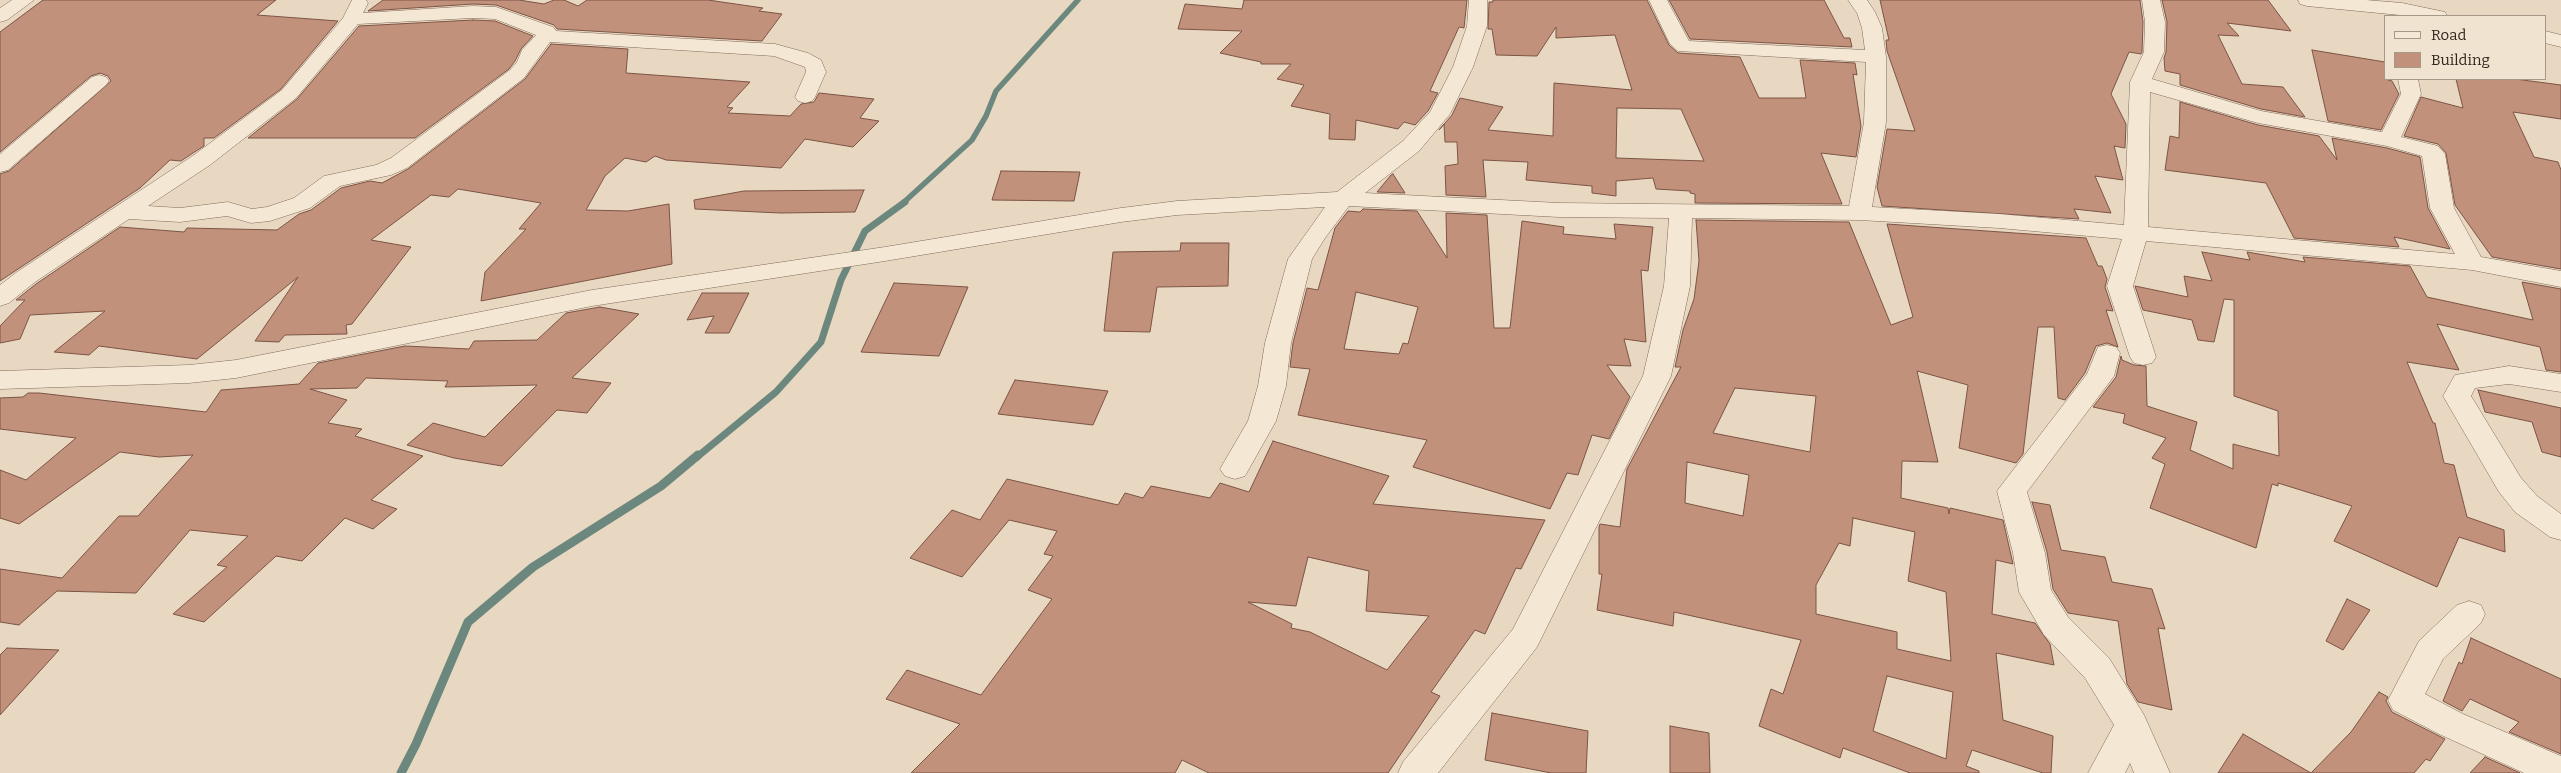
<!DOCTYPE html>
<html>
<head>
<meta charset="utf-8">
<style>
	body { margin:0 }
	#map { position:relative; width:2561px; height:773px; overflow:hidden; background:#e8d8c2; font-family:Bitter,serif }
	canvas { display:block }
	.legend { position:absolute; left:2384px; top:15px; width:162px; height:65px; box-sizing:border-box; background:#f0e4d1; border:1px solid #a49889; margin:0; padding:6px 9px; list-style:none; font-size:15px; color:#31251e }
	.legend li { display:flex; align-items:center; gap:10px; height:25px }
	.legend b { width:25px; border:1px solid #a49889 }
</style>
</head>
<body>
<div id="map">
<canvas width="2561" height="773"></canvas>
<ul class="legend">
<li><b style="height:6px;background:#f4e7d4"></b>Road</li>
<li><b style="height:14px;background:#c2917c"></b>Building</li>
</ul>
</div>
<script>
const ctx = document.querySelector('canvas').getContext('2d');
ctx.lineJoin = 'round';
const poly = rows => new Path2D(rows.map(r => 'M' + r).join(''));
function trace(path, color, width, dash) { ctx.strokeStyle = color; ctx.lineWidth = width; ctx.lineCap = dash ? 'butt' : 'round'; ctx.setLineDash(dash || []); ctx.stroke(path); }
function fill(path, color) { ctx.fillStyle = color; ctx.fill(path, 'evenodd'); }
trace(poly([
	[903,203,972,140,986,116,996,91,1078,0]
]), '#6c887e', 5.5);
trace(poly([
	[697,457,776,392,821,342,841,280,865,231,905,202]
]), '#6c887e', 7);
trace(poly([
	[401,773,416,744,468,622,533,567,661,486,698,455]
]), '#6c887e', 9);
const building = poly([
	[43,0,276,0,257,15,338,21,281,89,214,138,204,138,204,146,193,153,181,161,170,160,140,188,0,281,0,174,9,171,111,81,108,76,100,73,91,76,0,152,0,32,43,0],
	[383,0,519,0,544,4,554,0,564,0,578,6,587,0,708,0,763,8,759,11,782,14,762,41,557,29,554,25,496,5,473,4,368,11,383,0],
	[1244,0,1467,0,1464,28,1459,27,1430,91,1438,93,1428,111,1415,125,1404,122,1398,129,1356,120,1355,140,1329,139,1330,114,1291,106,1304,85,1277,79,1291,64,1261,64,1261,62,1220,53,1242,31,1178,29,1185,4,1242,9,1244,0],
	[1493,0,1647,0,1669,45,1678,53,1740,57,1759,98,1806,98,1800,60,1855,63,1857,75,1853,74,1861,126,1856,157,1821,153,1842,204,1695,203,1695,194,1690,193,1690,191,1656,189,1653,178,1616,181,1616,196,1592,193,1592,186,1526,180,1528,162,1483,160,1486,197,1446,195,1445,166,1458,164,1457,142,1445,142,1444,124,1439,130,1452,115,1460,98,1503,107,1488,130,1553,136,1554,83,1632,90,1615,35,1556,38,1556,27,1537,56,1496,55,1492,29,1488,29,1489,2,1493,2,1493,0],
	[1617,108,1681,109,1704,161,1616,158,1617,108],
	[1669,0,1824,0,1844,38,1850,38,1852,47,1690,39,1669,0],
	[1880,0,2140,0,2143,22,2142,52,2141,54,2129,52,2111,94,2126,124,2125,148,2114,146,2123,180,2095,176,2111,213,2074,209,2079,219,1882,206,1877,187,1887,129,1915,131,1887,51,1886,40,1889,40,1880,0],
	[2162,0,2268,0,2291,31,2227,23,2239,36,2218,35,2242,84,2283,87,2305,117,2261,109,2180,85,2180,74,2165,71,2164,58,2166,52,2167,22,2162,0],
	[473,20,495,21,533,36,521,49,515,61,509,69,415,138,248,138,297,99,359,26,473,20],
	[551,44,628,49,626,73,750,82,727,107,733,108,728,113,790,116,801,104,814,102,819,93,874,99,860,118,879,121,853,147,805,139,781,168,666,160,655,156,646,162,625,158,605,176,586,210,628,211,669,204,672,264,481,301,485,272,526,229,519,229,541,203,458,189,449,197,431,195,371,240,411,247,352,324,346,325,347,334,285,335,279,342,255,341,298,277,197,359,99,346,89,355,54,352,105,311,30,315,20,339,0,343,0,326,25,300,16,300,36,284,120,227,184,232,187,228,277,230,299,214,311,210,341,188,370,181,382,183,408,169,525,79,551,44],
	[2312,50,2385,62,2385,79,2392,81,2399,94,2381,130,2328,121,2312,50],
	[2456,79,2515,79,2561,85,2561,119,2513,112,2534,157,2558,162,2561,170,2561,269,2492,257,2455,205,2446,153,2438,144,2404,136,2421,97,2463,108,2456,79],
	[2180,102,2258,125,2319,136,2337,160,2332,138,2387,148,2420,157,2428,208,2450,249,2394,237,2399,247,2294,238,2266,183,2165,170,2170,136,2179,138,2180,102],
	[1001,171,1080,172,1074,201,992,200,1001,171],
	[1393,174,1405,193,1377,192,1391,175,1393,174],
	[864,190,855,212,780,213,695,209,694,200,744,191,864,190],
	[1363,209,1417,211,1447,258,1446,213,1487,215,1494,328,1510,328,1522,221,1564,227,1563,234,1616,239,1614,224,1653,227,1648,271,1641,270,1646,342,1624,339,1631,366,1607,365,1630,397,1609,439,1592,435,1578,475,1567,473,1550,509,1413,467,1427,440,1298,415,1310,369,1290,367,1293,343,1307,288,1318,290,1335,228,1348,211,1360,212,1363,209],
	[1356,292,1418,307,1408,344,1403,343,1399,354,1344,349,1356,292],
	[1696,220,1849,222,1891,325,1913,317,1887,224,2086,238,2098,266,2102,266,2107,279,2105,287,2113,311,2106,310,2118,347,2107,343,2096,346,2085,373,2065,400,2058,398,2054,327,2038,327,2023,454,2016,463,1959,448,1968,385,1917,371,1938,462,1902,461,1901,498,1948,508,1949,514,1950,508,2003,520,2013,564,1996,560,1992,614,2035,623,2050,644,2054,665,1996,653,2003,720,2053,736,2051,773,2043,773,1972,750,1966,766,1979,771,1979,773,1910,773,1843,748,1840,758,1759,726,1771,689,1783,694,1801,640,1674,612,1673,626,1597,610,1602,574,1599,574,1599,527,1600,524,1620,527,1627,469,1681,367,1675,367,1683,330,1694,299,1699,261,1696,220],
	[1735,388,1816,396,1810,452,1713,433,1735,388],
	[1687,462,1749,475,1743,516,1685,503,1687,462],
	[1853,518,1915,532,1908,581,1946,592,1951,661,1897,649,1897,632,1816,614,1816,585,1839,543,1850,546,1853,518],
	[1887,676,1953,692,1946,759,1873,731,1887,676],
	[1181,243,1229,243,1228,286,1157,287,1150,332,1104,331,1113,252,1180,251,1181,243],
	[2202,252,2250,260,2247,252,2305,262,2303,257,2410,266,2427,297,2533,320,2522,282,2561,289,2561,372,2546,370,2540,347,2437,324,2459,370,2407,362,2433,423,2435,423,2444,463,2454,465,2467,517,2504,530,2505,552,2459,537,2437,587,2334,541,2352,506,2278,483,2278,486,2272,484,2256,548,2150,508,2165,464,2152,458,2166,438,2123,423,2125,414,2093,407,2116,377,2121,356,2122,360,2134,365,2146,366,2147,406,2197,422,2190,450,2233,469,2233,444,2279,456,2278,411,2234,396,2234,300,2224,299,2214,342,2198,340,2192,320,2143,310,2135,286,2188,297,2184,276,2212,281,2202,252],
	[894,283,968,287,939,356,861,352,894,283],
	[702,293,749,293,729,333,705,333,714,316,687,320,702,293],
	[600,307,639,314,572,378,611,383,587,413,557,410,502,466,454,458,407,445,433,423,485,437,537,385,445,387,448,381,366,378,357,388,310,389,347,400,328,423,362,429,355,436,423,456,371,500,397,509,373,529,345,518,302,561,276,556,204,622,173,614,227,567,217,565,248,536,190,530,136,593,57,591,19,625,0,622,0,569,62,578,119,516,138,516,193,455,159,457,120,452,19,524,0,518,0,470,26,480,76,438,0,429,0,398,23,397,28,393,39,393,206,412,221,390,299,384,318,363,405,346,469,349,474,341,537,340,566,313,600,307],
	[1015,380,1108,391,1093,425,998,414,1015,380],
	[2478,390,2561,408,2561,457,2542,452,2532,422,2485,412,2478,390],
	[1273,441,1389,476,1373,504,1545,520,1521,569,1516,568,1485,634,1475,630,1431,692,1440,696,1388,773,1209,773,1182,760,1175,773,911,773,960,724,886,699,907,670,981,695,1052,599,1028,590,1053,556,1044,554,1057,531,1009,520,962,577,910,558,952,510,980,520,1007,479,1118,505,1125,493,1143,498,1151,486,1210,498,1220,483,1249,492,1273,441],
	[1308,557,1369,571,1366,611,1429,616,1387,670,1310,632,1291,628,1292,624,1248,602,1296,606,1308,557],
	[2032,502,2050,505,2061,550,2105,557,2112,582,2152,589,2165,629,2158,628,2172,710,2138,702,2127,684,2118,621,2068,613,2053,589,2047,552,2032,502],
	[2347,599,2370,610,2343,650,2326,641,2347,599],
	[2471,638,2561,679,2561,754,2509,732,2519,722,2470,699,2462,711,2443,701,2459,662,2462,664,2471,638],
	[7,648,59,650,0,715,0,655,7,648],
	[2379,692,2388,697,2386,701,2392,712,2445,739,2430,761,2426,759,2414,773,2311,773,2351,732,2379,692],
	[1492,713,1588,731,1586,773,1551,773,1485,760,1492,713],
	[1670,726,1709,733,1710,773,1670,773,1670,726],
	[2243,734,2311,773,2218,773,2243,734],
	[2485,757,2520,773,2470,773,2485,757]
]);
fill(building, '#c2917c');
trace(building, '#7c5444', 1);
const street = poly([
	[12,0,34,0,7,20,0,22,0,8,12,0],
	[352,0,366,0,368,3,363,13,473,6,496,7,553,27,556,31,775,44,808,53,821,60,826,72,815,97,812,101,805,103,798,101,795,97,806,72,805,67,774,56,550,42,524,78,407,168,391,175,340,186,310,208,270,221,251,223,227,216,180,222,129,219,35,282,9,303,0,306,0,285,17,272,194,155,282,90,343,18,352,0],
	[473,18,495,19,536,35,522,50,517,62,510,70,391,158,376,165,324,176,294,198,267,207,252,209,228,202,180,208,148,206,210,165,296,98,358,24,473,18],
	[1469,0,1487,0,1487,26,1473,67,1450,114,1419,151,1365,193,1559,203,1849,206,1864,122,1866,62,1678,51,1670,44,1649,0,1667,0,1689,41,1865,50,1862,28,1857,13,1848,0,1867,0,1875,12,1882,28,1886,57,1886,122,1872,207,1999,214,2124,225,2130,82,2144,52,2145,22,2142,0,2160,0,2165,22,2164,52,2152,79,2261,111,2382,132,2401,94,2398,79,2418,79,2421,94,2401,137,2438,146,2445,154,2454,208,2481,257,2561,271,2561,287,2472,270,2146,241,2133,286,2156,357,2152,363,2143,365,2134,363,2130,357,2107,286,2122,239,1999,228,1859,220,1692,218,1690,286,1671,376,1537,647,1438,773,1398,773,1403,762,1513,629,1643,376,1664,286,1669,218,1559,217,1349,206,1325,238,1312,259,1291,343,1286,386,1276,421,1245,476,1235,479,1225,476,1220,469,1248,421,1258,386,1265,343,1288,259,1325,207,1177,215,1121,222,885,261,592,306,236,378,189,383,0,389,0,371,189,365,236,360,592,290,885,247,1121,208,1177,201,1337,192,1403,141,1430,112,1453,67,1467,26,1469,0],
	[2150,92,2258,123,2387,146,2422,156,2430,208,2455,254,2148,227,2150,92],
	[2298,0,2366,0,2402,3,2445,12,2447,16,2410,16,2307,6,2300,4,2298,0],
	[2545,31,2561,35,2561,47,2545,43,2545,31],
	[99,75,106,77,109,81,106,85,8,170,0,172,0,154,92,77,99,75],
	[2107,345,2116,347,2120,353,2114,376,2027,492,2045,553,2051,590,2068,617,2109,658,2144,715,2170,773,2134,773,2130,763,2125,773,2088,773,2114,725,2085,678,2044,635,2019,592,2013,553,1997,491,2087,374,2098,347,2107,345],
	[2509,366,2561,374,2561,392,2509,384,2475,388,2471,396,2521,478,2537,496,2561,514,2561,540,2550,537,2515,512,2499,492,2443,396,2455,375,2509,366],
	[2469,601,2481,605,2485,614,2481,623,2443,659,2425,694,2463,714,2561,756,2561,773,2524,773,2439,734,2393,710,2388,700,2419,641,2457,605,2469,601]
]);
trace(street, '#806b5b', 1);
fill(street, '#f4e7d4');
</script>
</body>
</html>
